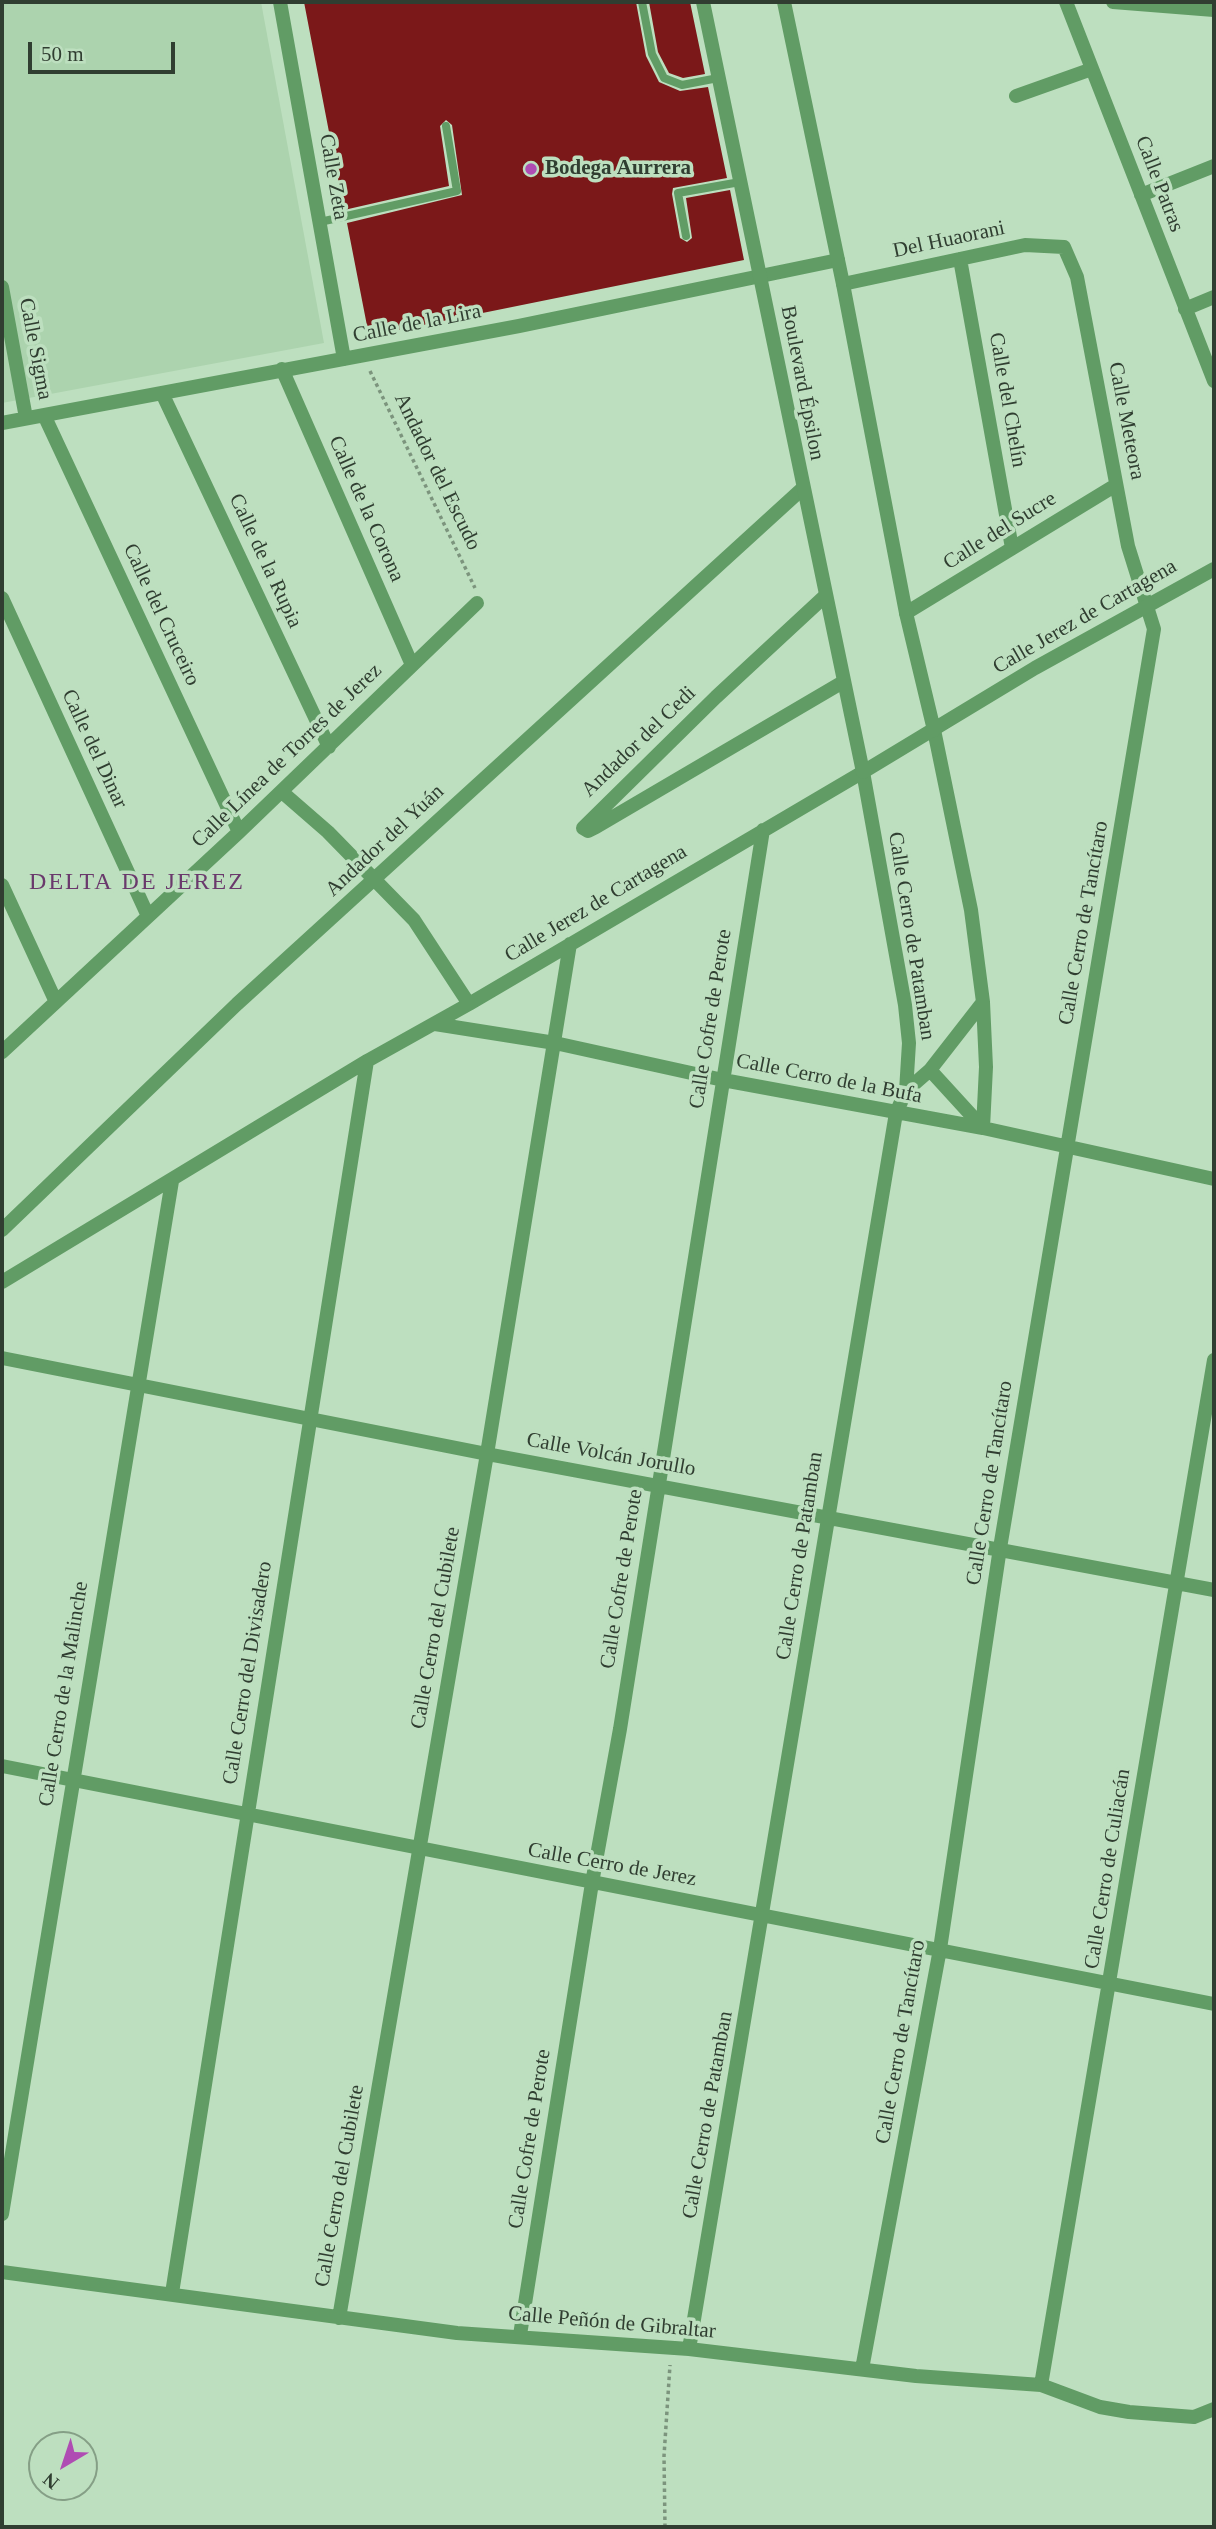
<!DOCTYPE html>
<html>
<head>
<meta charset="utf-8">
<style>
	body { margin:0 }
	#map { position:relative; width:1216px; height:2529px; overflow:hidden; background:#bddfbf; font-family:"Times New Roman",serif }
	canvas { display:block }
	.frame { position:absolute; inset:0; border:4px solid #303e31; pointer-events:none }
	.north { position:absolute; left:28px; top:2431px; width:70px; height:70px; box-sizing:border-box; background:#bddfbf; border:2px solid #859f86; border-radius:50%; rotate:219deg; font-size:19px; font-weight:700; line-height:28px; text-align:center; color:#303e31 }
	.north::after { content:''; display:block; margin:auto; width:24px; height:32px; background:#af4cb3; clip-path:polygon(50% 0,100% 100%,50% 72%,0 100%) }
	.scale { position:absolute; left:28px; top:42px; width:147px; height:32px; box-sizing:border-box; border:4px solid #303e31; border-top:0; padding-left:9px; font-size:21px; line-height:24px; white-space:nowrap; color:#303e31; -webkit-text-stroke:5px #bddfbf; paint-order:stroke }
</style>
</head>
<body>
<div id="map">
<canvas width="1216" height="2529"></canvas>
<div class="frame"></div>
<div class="north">N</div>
<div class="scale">50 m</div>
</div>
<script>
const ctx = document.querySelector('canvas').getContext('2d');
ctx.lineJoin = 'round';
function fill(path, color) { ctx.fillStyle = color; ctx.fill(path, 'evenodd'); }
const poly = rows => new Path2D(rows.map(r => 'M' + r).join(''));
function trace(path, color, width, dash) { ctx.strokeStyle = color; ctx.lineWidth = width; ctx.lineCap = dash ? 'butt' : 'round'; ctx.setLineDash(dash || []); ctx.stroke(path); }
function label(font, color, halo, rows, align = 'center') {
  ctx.font = font + ' "Times New Roman",serif'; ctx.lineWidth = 7; ctx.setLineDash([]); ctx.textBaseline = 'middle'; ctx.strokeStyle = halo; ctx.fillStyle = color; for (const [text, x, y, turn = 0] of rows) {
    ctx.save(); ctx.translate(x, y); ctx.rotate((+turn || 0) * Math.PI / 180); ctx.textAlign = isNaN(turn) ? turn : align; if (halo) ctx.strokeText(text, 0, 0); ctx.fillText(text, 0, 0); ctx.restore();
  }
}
fill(poly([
	[2,2,261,2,324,343,2,403]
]), '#acd3ae');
fill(poly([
	[304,2,636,2,646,56,659,82,680,91,708,87,727,178,673,188,672,194,680,238,687,242,692,238,686,198,730,190,744,260,369,336,347,223,462,195,452,125,446,120,440,126,449,186,344,210],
	[649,2,690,2,705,74,683,78,669,73,658,52]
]), '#7b1819');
trace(poly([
	[370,371,475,588],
	[665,2527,664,2456,670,2365]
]), '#7c947d', 3.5, [3.5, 3.5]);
trace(poly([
	[642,2,652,54,664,78,682,85,718,78],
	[320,222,457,191,446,126],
	[686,236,678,193,740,182]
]), '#619c65', 8);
trace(poly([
	[280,2,344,359],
	[1066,2,1214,381],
	[1113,2,1214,10],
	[1016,96,1092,69],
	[1141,195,1214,166],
	[960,259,1012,548],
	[843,284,1025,245,1064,247,1077,277,1128,546,1154,629,1000,1548,940,1949,862,2369],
	[2,287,26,418],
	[1185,309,1214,297],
	[282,369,412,665],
	[162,393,329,747],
	[44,415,239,832],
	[2,423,519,326,838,260],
	[824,597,716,697,583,828,588,831,596,827,843,682],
	[2,598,148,916],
	[906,613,1116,485],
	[934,730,971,910,983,1002,986,1067,983,1128],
	[282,792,328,832,414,920,469,1004],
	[2,885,56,1002],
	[435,1024,555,1043,723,1080,983,1128,1214,1179],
	[2,1052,239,832,477,603],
	[930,1070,983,1128],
	[906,1091,930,1070,983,1002],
	[2,1230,237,1004,802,489],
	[2,1282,367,1061,469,1004,863,772,905,1005,909,1043,906,1091,896,1113,689,2349],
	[2,1358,487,1454,1214,1590],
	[2,1766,1214,2004],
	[2,2214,172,1181],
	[2,2272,457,2333,689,2349,916,2376,1041,2385,1100,2407,1129,2412,1194,2417,1214,2409],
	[172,2293,367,1061],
	[339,2318,487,1454,570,944],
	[520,2335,592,1883,620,1729,763,830],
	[1041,2385,1214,1360]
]), '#619c65', 14);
trace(poly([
	[703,2,863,772,1035,668,1214,569],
	[784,2,843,284,906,613,934,730]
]), '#619c65', 14);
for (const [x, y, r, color] of [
	[531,169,7,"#af4cb3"]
]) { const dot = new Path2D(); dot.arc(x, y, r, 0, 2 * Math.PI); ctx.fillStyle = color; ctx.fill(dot); trace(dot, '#bddfbf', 2.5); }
label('bold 21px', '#303e31', '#bddfbf', [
	["Bodega Aurrera",545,169]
], 'left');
label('21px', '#303e31', '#bddfbf', [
	["Calle Zeta",333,177,80],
	["Calle Patras",1159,184,69],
	["Del Huaorani",949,240,-12],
	["Calle de la Lira",417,324,-11],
	["Calle Sigma",35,349,79],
	["Boulevard Épsilon",802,383,79],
	["Calle del Chelín",1007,400,80],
	["Calle Meteora",1126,421,79],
	["Andador del Escudo",437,472,64],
	["Calle de la Corona",366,509,66],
	["Calle del Sucre",1000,531,-32],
	["Calle de la Rupia",265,561,65],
	["Calle del Cruceiro",161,615,65],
	["Calle Jerez de Cartagena",1085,617,-30],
	["Andador del Cedi",639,742,-44],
	["Calle del Dinar",94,749,65],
	["Calle Línea de Torres de Jerez",287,756,-44],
	["Andador del Yuán",385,841,-43],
	["Calle Jerez de Cartagena",596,904,-31],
	["Calle Cerro de Tancítaro",1084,923,-80],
	["Calle Cerro de Patamban",911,936,81],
	["Calle Cofre de Perote",711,1019,-81],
	["Calle Cerro de la Bufa",829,1079,11],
	["Calle Volcán Jorullo",611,1455,10],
	["Calle Cerro de Tancítaro",990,1483,-81],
	["Calle Cerro de Patamban",800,1556,-81],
	["Calle Cofre de Perote",622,1579,-81],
	["Calle Cerro del Cubilete",436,1628,-80],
	["Calle Cerro del Divisadero",248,1673,-81],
	["Calle Cerro de la Malinche",64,1694,-81],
	["Calle Cerro de Jerez",612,1865,10],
	["Calle Cerro de Culiacán",1108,1869,-81],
	["Calle Cerro de Tancítaro",901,2042,-80],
	["Calle Cerro de Patamban",708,2115,-80],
	["Calle Cofre de Perote",530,2139,-81],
	["Calle Cerro del Cubilete",340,2186,-80],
	["Calle Peñón de Gibraltar",612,2323,5]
]);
ctx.letterSpacing = '2px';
label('24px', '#6a396c', '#bddfbf', [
	["DELTA DE JEREZ",137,883]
]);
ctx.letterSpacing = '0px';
</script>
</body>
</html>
